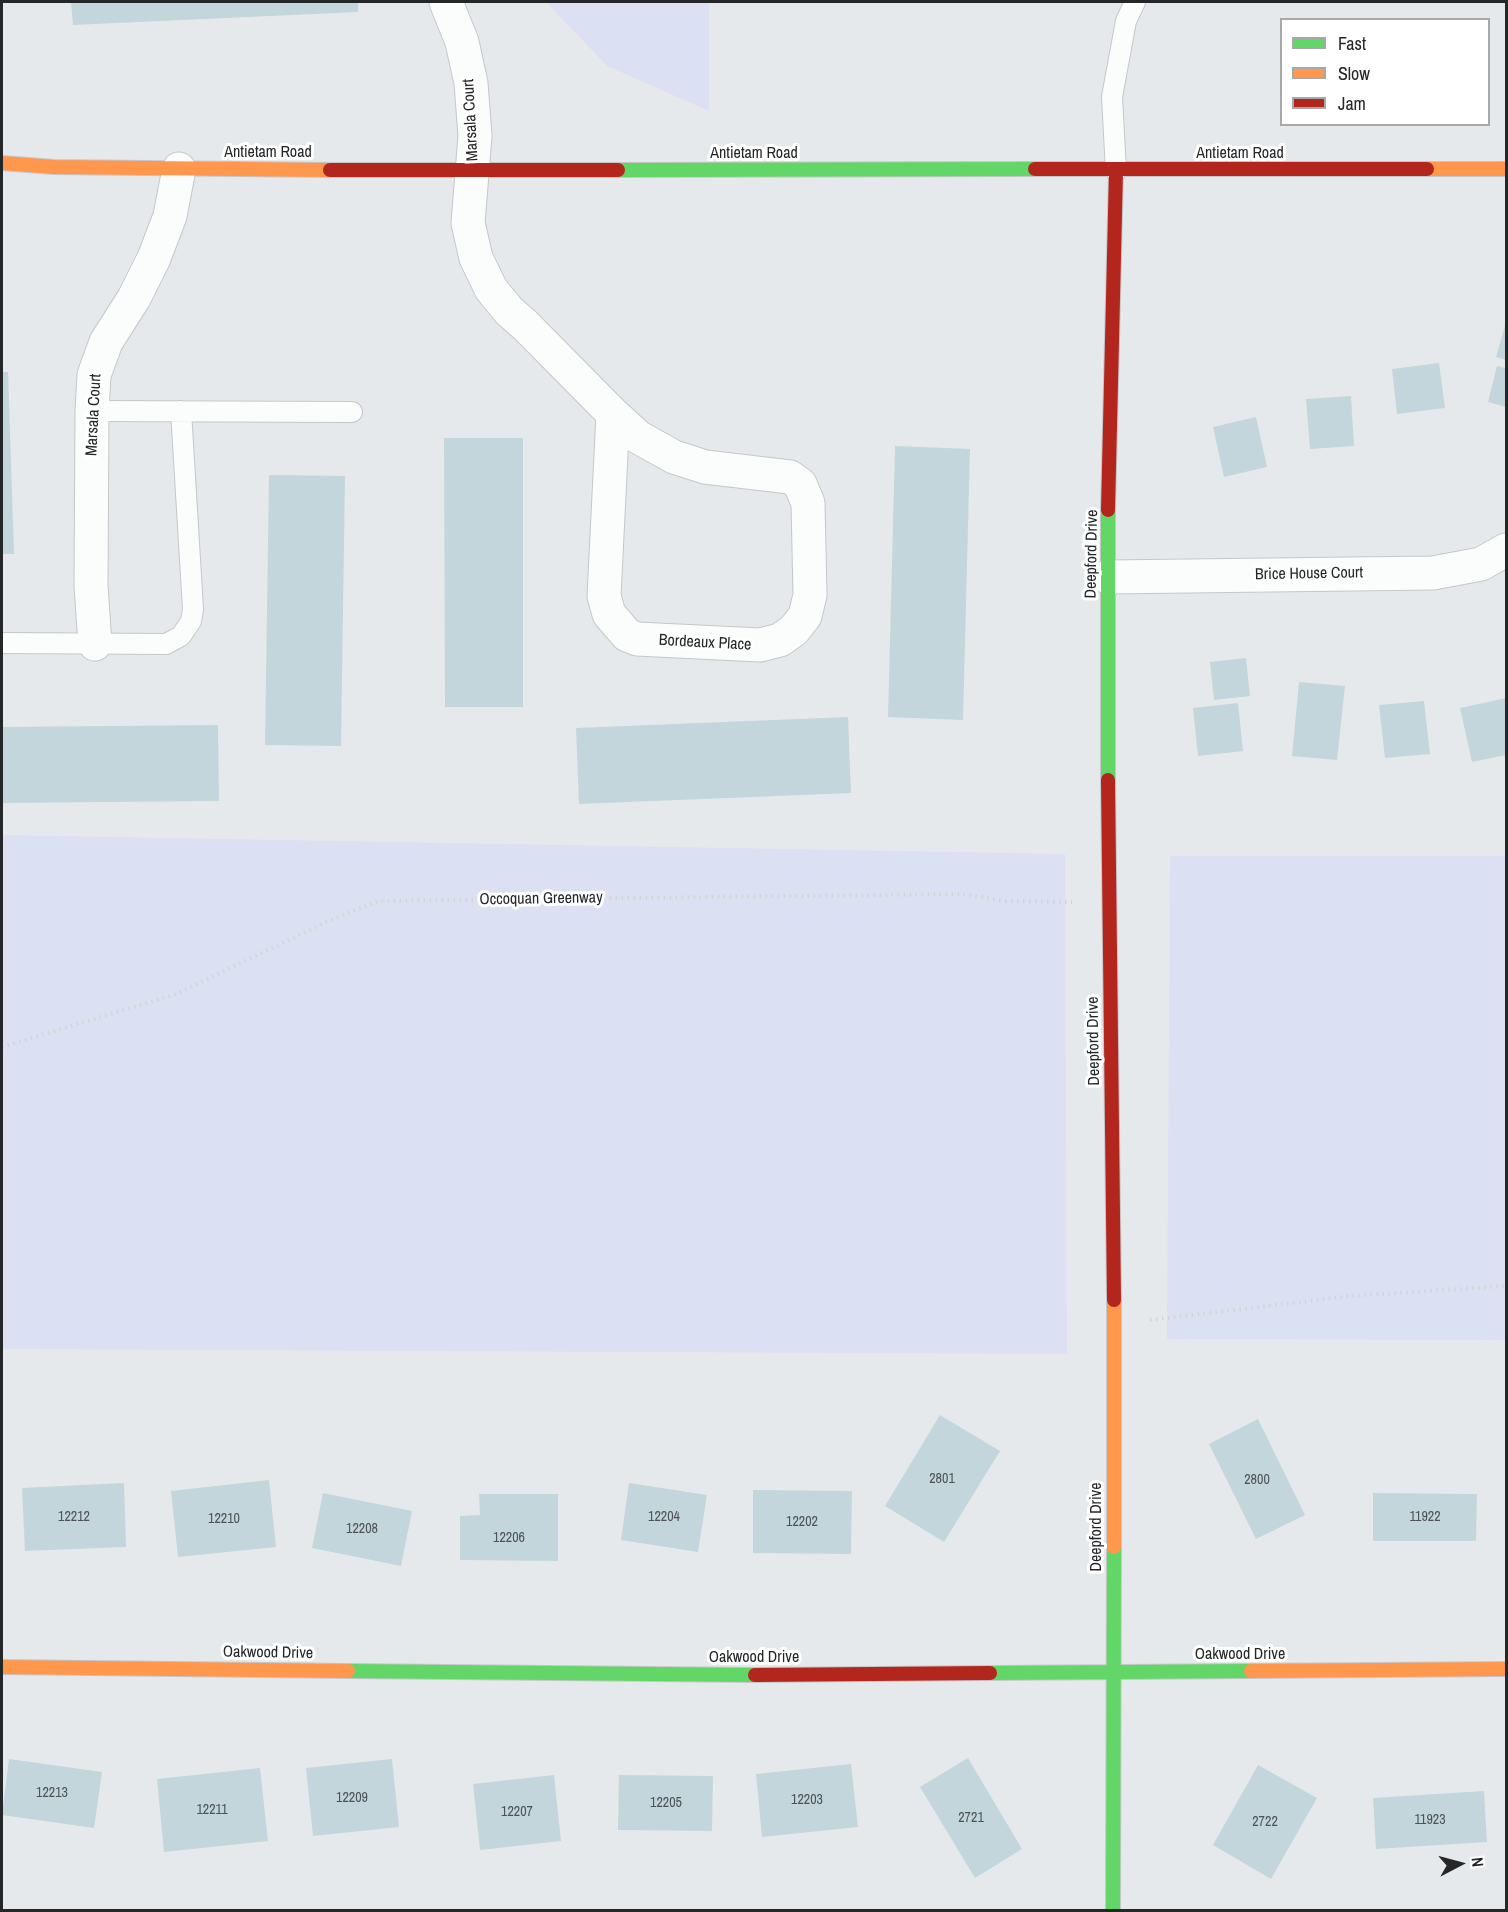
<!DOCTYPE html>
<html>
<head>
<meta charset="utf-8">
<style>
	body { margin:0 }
	#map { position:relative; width:1508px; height:1912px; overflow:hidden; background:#e6e9eb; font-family:"Archivo Narrow",sans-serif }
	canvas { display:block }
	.frame { position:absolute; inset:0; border:3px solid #242628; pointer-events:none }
	.legend { position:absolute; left:1280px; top:18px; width:210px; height:108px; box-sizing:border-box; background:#fff; border:2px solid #a7a8a9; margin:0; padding:8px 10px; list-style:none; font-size:18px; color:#242628 }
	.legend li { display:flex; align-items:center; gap:12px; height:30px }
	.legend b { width:30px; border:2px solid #a7a8a9 }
	.north { position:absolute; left:1430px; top:1834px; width:60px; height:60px; -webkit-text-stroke:4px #fff; paint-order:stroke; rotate:84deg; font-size:16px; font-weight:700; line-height:24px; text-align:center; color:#242628 }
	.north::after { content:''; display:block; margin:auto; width:21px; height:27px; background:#242628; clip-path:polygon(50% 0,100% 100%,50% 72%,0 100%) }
</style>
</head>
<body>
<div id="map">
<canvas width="1508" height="1912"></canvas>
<div class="frame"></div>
<ul class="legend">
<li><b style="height:8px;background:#63d668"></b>Fast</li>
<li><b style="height:8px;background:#ff974d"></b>Slow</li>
<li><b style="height:8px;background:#b3261e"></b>Jam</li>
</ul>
<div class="north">N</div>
</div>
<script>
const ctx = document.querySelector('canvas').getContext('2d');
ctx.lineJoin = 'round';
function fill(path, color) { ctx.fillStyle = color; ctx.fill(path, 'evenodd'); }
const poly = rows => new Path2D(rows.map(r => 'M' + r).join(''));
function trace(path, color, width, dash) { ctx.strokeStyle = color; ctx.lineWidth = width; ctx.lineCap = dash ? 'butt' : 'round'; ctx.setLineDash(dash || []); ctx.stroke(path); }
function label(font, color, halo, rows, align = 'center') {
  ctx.font = font + ' "Archivo Narrow",sans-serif'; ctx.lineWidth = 6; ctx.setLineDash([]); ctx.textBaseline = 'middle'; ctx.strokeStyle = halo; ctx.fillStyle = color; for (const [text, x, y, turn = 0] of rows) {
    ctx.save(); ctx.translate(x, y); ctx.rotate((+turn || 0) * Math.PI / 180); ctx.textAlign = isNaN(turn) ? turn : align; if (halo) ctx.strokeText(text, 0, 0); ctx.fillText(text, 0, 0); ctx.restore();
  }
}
fill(poly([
	[546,2,709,2,709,111,607,66],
	[2,835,1065,854,1067,1354,2,1349],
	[1170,856,1506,856,1506,1340,1167,1339]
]), '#dbe0f3');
fill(poly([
	[71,2,358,2,358,12,73,25],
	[1506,322,1506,360,1496,357],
	[1439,363,1445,408,1397,414,1392,369],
	[1497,366,1506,368,1506,407,1488,402],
	[2,372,8,372,14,554,2,554],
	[1351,396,1354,446,1310,449,1306,399],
	[1256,417,1267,467,1224,477,1213,427],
	[444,438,523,438,523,707,445,707],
	[895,446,970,449,963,720,888,717],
	[269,475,345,476,341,746,265,745],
	[1246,658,1250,696,1214,700,1210,662],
	[1299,682,1345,686,1337,760,1292,756],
	[1506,698,1506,755,1472,762,1460,708],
	[1424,701,1430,754,1385,758,1379,705],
	[1238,703,1243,751,1198,756,1193,708],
	[848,717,851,793,579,804,576,728],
	[218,725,219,801,2,803,2,727],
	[940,1415,1000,1451,944,1542,885,1506],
	[1258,1419,1305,1515,1256,1539,1209,1444],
	[269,1480,276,1547,178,1557,171,1491],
	[124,1483,126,1547,25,1551,22,1488],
	[629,1483,707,1495,698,1552,621,1540],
	[753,1490,852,1491,851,1554,753,1553],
	[323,1493,412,1511,401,1566,312,1548],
	[1373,1493,1477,1494,1476,1541,1373,1541],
	[479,1494,558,1494,558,1561,460,1560,460,1516,480,1515],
	[968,1758,1022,1849,975,1878,920,1787],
	[9,1759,102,1772,94,1828,2,1815],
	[392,1759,399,1827,313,1836,306,1768],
	[851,1764,858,1827,762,1837,756,1774],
	[1258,1765,1317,1798,1271,1879,1213,1845],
	[260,1768,268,1841,164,1852,157,1779],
	[554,1775,561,1841,480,1850,473,1784],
	[619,1775,713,1776,712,1831,618,1830],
	[1484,1791,1487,1842,1376,1849,1373,1798]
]), '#c3d6dc');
const lane = poly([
	[1116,171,1112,97,1126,21,1135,2],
	[92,411,352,412],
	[2,643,166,644,181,636,191,621,193,609,181,411]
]);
const street = poly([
	[446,2,462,42,471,83,475,136,468,223,476,258,491,289,509,311,525,325,613,414],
	[613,414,638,437,674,457,705,467,790,477,800,484,808,503,810,595,805,616,794,630,780,640,760,645,637,639,627,635,609,614,604,596,613,414],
	[1107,577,1433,573,1481,564,1506,550],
	[95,644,91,586,92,411,94,375,106,342,134,298,154,258,170,216,179,169]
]);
const fast = poly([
	[618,170,1035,169],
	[1108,780,1108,510],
	[348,1671,755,1675],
	[990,1673,1251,1671],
	[1113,1910,1114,1547]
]);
const slow = poly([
	[2,163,54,167,330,170],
	[1427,169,1506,169],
	[1114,1547,1114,1300],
	[2,1667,348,1671],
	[1251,1671,1506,1669]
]);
const jam = poly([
	[1035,169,1427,169],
	[330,170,618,170],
	[1108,510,1116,171],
	[1108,780,1114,1300],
	[755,1675,990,1673]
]);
trace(lane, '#c5c7c9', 22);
trace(street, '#c5c7c9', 35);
trace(fast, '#c5c7c9', 16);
trace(slow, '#c5c7c9', 16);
trace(jam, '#c5c7c9', 16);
trace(poly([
	[2,1047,176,994,324,923,378,901,962,894,1003,901,1072,902],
	[1150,1320,1350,1296,1506,1286]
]), '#d3d5d5', 4, [1.5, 4.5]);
trace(lane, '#fbfcfc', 20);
trace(street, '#fbfcfc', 33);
trace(fast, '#63d668', 14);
trace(slow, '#ff974d', 14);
trace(jam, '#b3261e', 14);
label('14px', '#4c5255', null, [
	["2801",942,1479],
	["2800",1257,1480],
	["12212",74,1517],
	["12204",664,1517],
	["11922",1425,1517],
	["12210",224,1519],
	["12202",802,1522],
	["12208",362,1529],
	["12206",509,1538],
	["12213",52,1793],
	["12209",352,1798],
	["12203",807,1800],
	["12205",666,1803],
	["12211",212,1810],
	["12207",517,1812],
	["2721",971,1818],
	["11923",1430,1820],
	["2722",1265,1822]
]);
label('16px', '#242628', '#fff', [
	["Marsala Court",471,120,-93],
	["Antietam Road",268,153],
	["Antietam Road",754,154],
	["Antietam Road",1240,154],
	["Marsala Court",94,415,-87],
	["Deepford Drive",1092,554,-89],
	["Brice House Court",1309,574,-1],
	["Bordeaux Place",705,643,3],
	["Occoquan Greenway",541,899,-1],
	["Deepford Drive",1094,1041,-91],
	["Deepford Drive",1097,1527,-90],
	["Oakwood Drive",268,1653,1],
	["Oakwood Drive",1240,1655],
	["Oakwood Drive",754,1658]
]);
</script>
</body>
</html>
